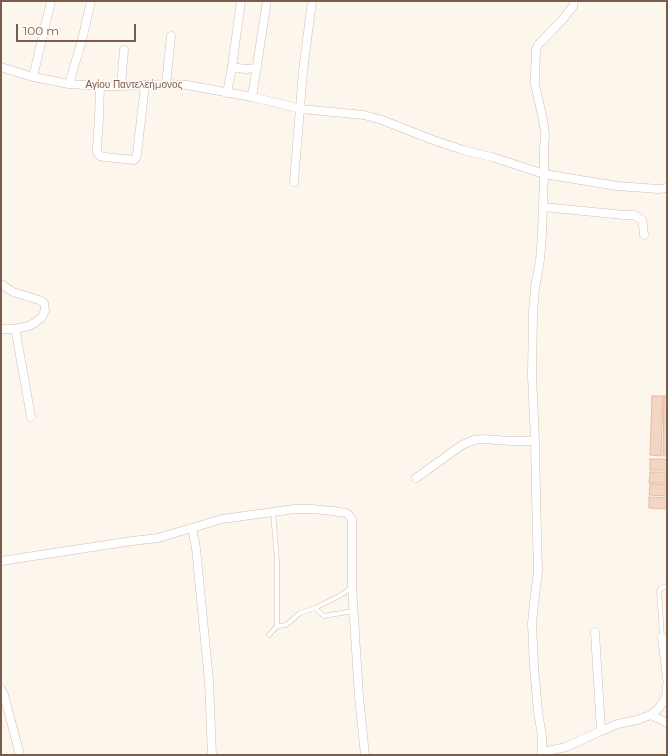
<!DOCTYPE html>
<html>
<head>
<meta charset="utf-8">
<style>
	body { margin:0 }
	#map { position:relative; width:668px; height:756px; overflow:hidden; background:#fdf6ec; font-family:Montserrat,sans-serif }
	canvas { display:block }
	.frame { position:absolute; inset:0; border:2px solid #7a5c4d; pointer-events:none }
	.scale { position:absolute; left:16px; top:24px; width:120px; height:18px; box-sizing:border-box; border:2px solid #7a5c4d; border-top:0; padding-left:5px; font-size:12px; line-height:14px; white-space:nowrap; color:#7a5c4d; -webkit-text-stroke:3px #fffaf3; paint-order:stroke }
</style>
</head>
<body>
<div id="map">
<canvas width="668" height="756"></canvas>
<div class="frame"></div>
<div class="scale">100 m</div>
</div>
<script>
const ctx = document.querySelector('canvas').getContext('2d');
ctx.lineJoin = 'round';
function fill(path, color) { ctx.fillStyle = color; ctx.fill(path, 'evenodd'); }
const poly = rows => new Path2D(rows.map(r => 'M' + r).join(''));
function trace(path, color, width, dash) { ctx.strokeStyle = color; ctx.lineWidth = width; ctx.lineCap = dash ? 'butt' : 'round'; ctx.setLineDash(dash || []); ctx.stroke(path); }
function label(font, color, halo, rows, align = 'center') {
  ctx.font = font + ' Montserrat,sans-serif'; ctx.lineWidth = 3; ctx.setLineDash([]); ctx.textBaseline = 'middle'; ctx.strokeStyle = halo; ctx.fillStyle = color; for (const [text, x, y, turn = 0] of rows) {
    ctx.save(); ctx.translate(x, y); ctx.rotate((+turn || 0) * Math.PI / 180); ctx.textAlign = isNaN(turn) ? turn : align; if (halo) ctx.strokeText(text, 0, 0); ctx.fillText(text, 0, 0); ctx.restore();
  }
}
const building = poly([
	[652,396,663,396,661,456,650,455,652,396],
	[664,396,667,396,667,456,663,456,664,396],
	[650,459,667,459,667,470,650,470,650,459],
	[650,472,667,472,667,483,649,483,650,472],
	[650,484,667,485,667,496,649,495,650,484],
	[649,497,667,498,667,509,649,508,649,497]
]);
fill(building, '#f3d5c3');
trace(building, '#e6bba3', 1);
const service = poly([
	[315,608,324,616,353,611],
	[277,626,286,625,300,613,315,608,341,595,352,587],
	[269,635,277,626,277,561,273,512],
	[662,637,659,591,661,588,667,586]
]);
const minor = poly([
	[1,67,33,77,69,84,100,86,121,86,166,84,187,85,252,97,301,109,364,115,382,120,433,140,463,150,492,157,544,174,617,186,659,189,667,188],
	[232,67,245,69,257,68],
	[33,77,51,1],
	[69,84,82,40,91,1],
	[166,84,171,36],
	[100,86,99,118,97,147,97,152,100,156,105,157,134,160,136,158,137,154,145,85],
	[121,86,124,50],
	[227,93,232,67,241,1],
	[252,97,267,1],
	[294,182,303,71,312,1],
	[543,207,624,215,634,215,642,220,643,225,644,235],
	[1,284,13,292,39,300,44,303,45,310,42,317,36,322,29,326,14,329],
	[1,329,14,329,16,333,31,417],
	[416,478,462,445,474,440,482,439,511,441,535,441],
	[192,528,196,548,209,681,212,755],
	[1,561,132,541,158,538,222,519,273,512,294,509,312,509,333,511,346,513,349,515,352,520,352,587,359,697,365,755],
	[595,632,601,731],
	[662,637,667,678],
	[1,689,4,695,20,755],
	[651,715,667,723],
	[543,752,566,747,601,731,618,724,637,720,651,715,659,708,666,697,667,685],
	[542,755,542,736,538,712,534,667,532,624,534,603,538,571,536,495,535,441,532,376,533,313,535,288,540,260,542,234,544,174,544,149,545,134,543,120,535,84,535,73,536,50,538,45,563,19,573,6,574,1]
]);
trace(service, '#d1beb0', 5);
trace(minor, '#d1beb0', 9);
trace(service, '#fff', 4);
trace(minor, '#fff', 8);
label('10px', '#7a5c4d', '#fffaf3', [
	["Αγίου Παντελεήμονος",134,85]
]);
</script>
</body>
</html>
